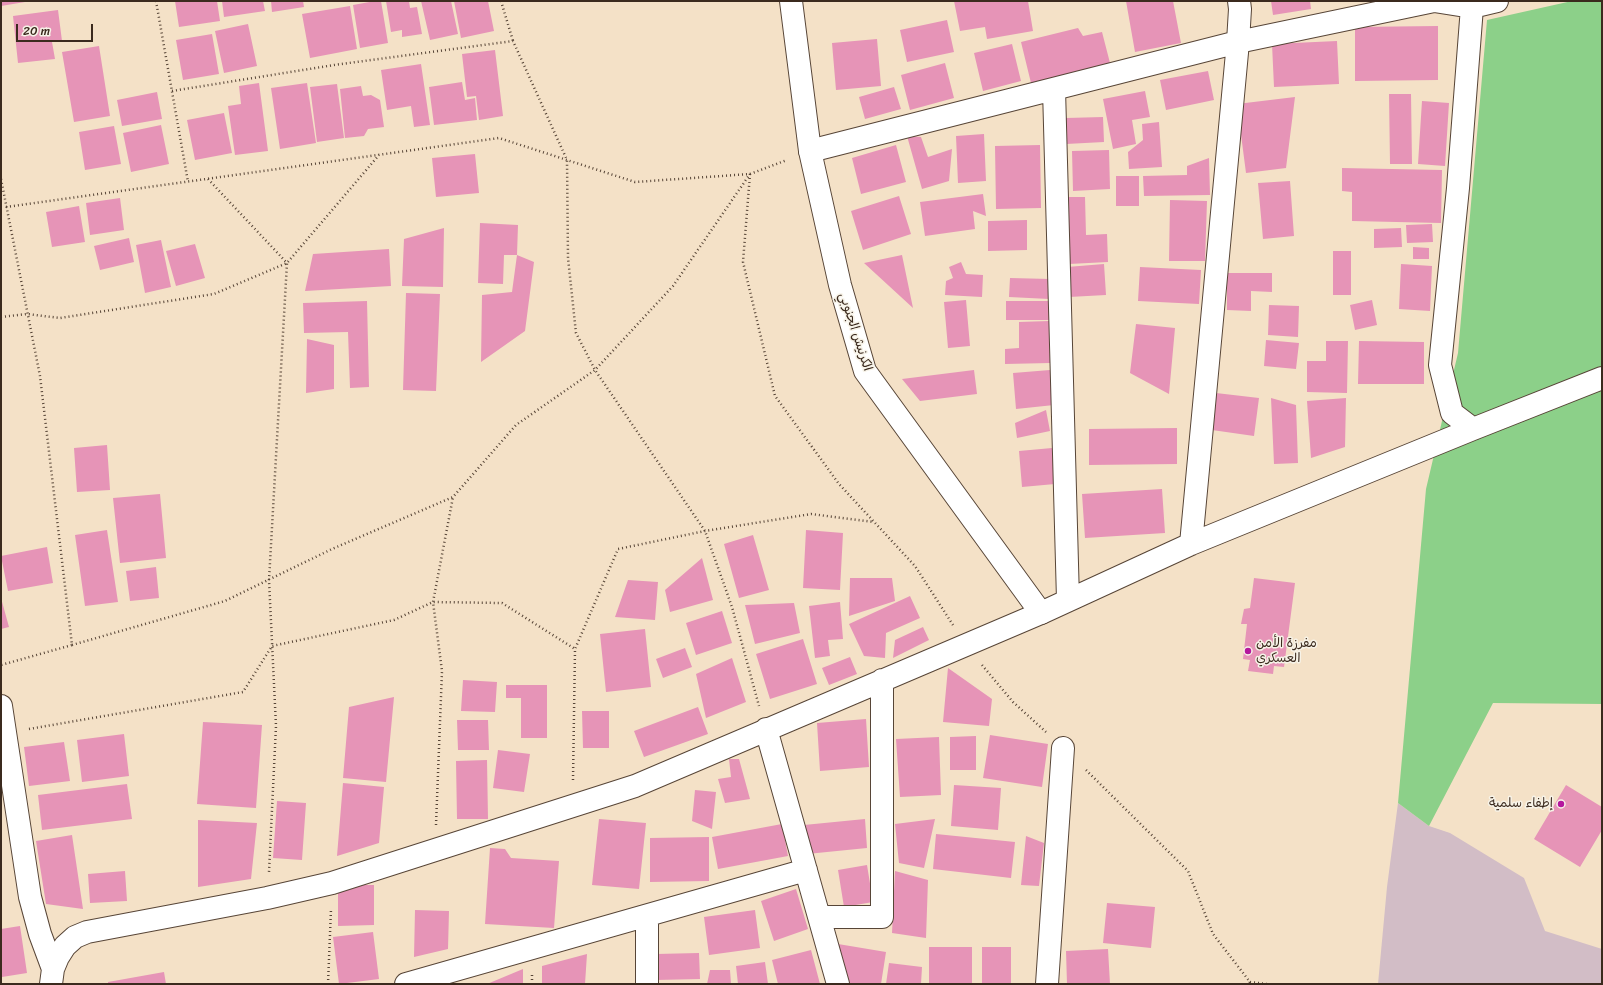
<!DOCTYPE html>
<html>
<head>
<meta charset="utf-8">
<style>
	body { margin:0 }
	#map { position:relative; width:1603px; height:985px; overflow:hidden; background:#f4e1c7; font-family:Sriracha,sans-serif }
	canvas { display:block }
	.frame { position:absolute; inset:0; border:2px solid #3b2a1e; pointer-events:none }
	.scale { position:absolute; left:16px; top:24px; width:77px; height:18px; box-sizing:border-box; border:2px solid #3b2a1e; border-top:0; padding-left:5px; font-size:12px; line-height:14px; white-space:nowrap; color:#3b2a1e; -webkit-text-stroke:3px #f7f3e8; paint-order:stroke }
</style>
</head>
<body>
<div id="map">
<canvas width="1603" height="985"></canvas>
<div class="frame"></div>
<div class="scale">20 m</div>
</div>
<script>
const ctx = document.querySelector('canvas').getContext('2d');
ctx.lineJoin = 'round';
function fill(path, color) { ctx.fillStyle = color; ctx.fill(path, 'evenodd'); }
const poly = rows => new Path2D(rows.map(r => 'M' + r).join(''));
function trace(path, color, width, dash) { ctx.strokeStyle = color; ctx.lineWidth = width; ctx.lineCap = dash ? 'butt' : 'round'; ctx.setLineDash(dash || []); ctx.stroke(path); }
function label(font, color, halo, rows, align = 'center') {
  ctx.font = font + ' Sriracha,"Playpen Sans Arabic",sans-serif'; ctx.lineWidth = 3; ctx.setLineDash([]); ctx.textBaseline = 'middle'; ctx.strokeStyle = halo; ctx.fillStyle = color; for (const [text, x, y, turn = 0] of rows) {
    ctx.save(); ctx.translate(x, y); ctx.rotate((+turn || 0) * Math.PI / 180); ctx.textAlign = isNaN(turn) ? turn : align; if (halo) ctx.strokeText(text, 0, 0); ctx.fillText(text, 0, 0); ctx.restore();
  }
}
fill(poly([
	[1398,803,1429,826,1450,833,1524,878,1545,931,1602,949,1602,984,1378,984,1387,887]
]), '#d2bdc6');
fill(poly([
	[1572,1,1602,1,1602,704,1493,703,1429,826,1398,803,1426,489,1458,353,1487,20]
]), '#8cd089');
fill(poly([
	[1,1,25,1,25,2,1,6],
	[175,1,217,1,220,21,179,27],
	[222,1,263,1,265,11,224,17],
	[271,1,303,1,304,7,272,12],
	[375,1,381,1,388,43,360,48,353,5],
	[386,1,409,1,410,8,417,7,422,34,402,37,402,30,391,32],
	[421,1,451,1,458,34,430,40],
	[454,1,488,1,494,31,461,38],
	[954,1,1028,1,1033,31,987,39,985,27,960,31],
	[1126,1,1173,1,1181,43,1135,52],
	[1271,1,1310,1,1311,9,1273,15],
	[350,6,357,49,310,58,302,14],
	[58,10,62,41,52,42,55,59,18,63,13,16],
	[947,20,954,52,907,62,900,30],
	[248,24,257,66,224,73,215,31],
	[1438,26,1438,80,1355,81,1355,27],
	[1078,28,1083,36,1102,32,1110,63,1031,83,1021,42],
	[212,34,219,74,183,80,176,40],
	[877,39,881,86,836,90,832,43],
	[1337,41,1339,84,1274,87,1272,44],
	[1012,44,1021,81,983,91,974,53],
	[99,46,110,116,74,122,62,52],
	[495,50,503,116,479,120,476,96,467,97,462,54],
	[945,63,954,98,910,110,901,75],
	[421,64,430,125,414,127,411,106,387,110,381,70],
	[1208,71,1214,100,1166,110,1160,80],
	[462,82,465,100,475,98,477,120,434,125,429,87],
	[259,83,268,151,235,155,228,106,241,104,239,86],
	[307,83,316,143,280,149,271,88],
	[337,84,344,138,317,142,310,87],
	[361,86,363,96,371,95,380,100,384,127,368,129,364,136,345,138,340,89],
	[894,87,901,109,865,119,859,97],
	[1145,91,1150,117,1132,120,1136,144,1113,149,1103,99],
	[157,92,162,119,122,126,117,100],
	[1389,94,1411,94,1412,164,1390,164],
	[1295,97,1286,168,1246,173,1237,104],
	[1422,101,1449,103,1445,166,1418,164],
	[224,113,232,153,195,160,187,120],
	[1103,117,1104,142,1066,144,1066,118],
	[1159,122,1162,167,1129,169,1128,152,1143,140,1142,124],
	[161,125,169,164,131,172,123,133],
	[114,126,121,164,85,170,79,132],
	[984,134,986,181,958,183,956,136],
	[907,136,921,137,928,157,952,149,949,181,922,189],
	[896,145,906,182,861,194,852,158],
	[1040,145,1041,208,996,209,995,146],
	[1109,150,1110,189,1073,191,1072,151],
	[475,154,479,193,436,197,432,158],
	[1209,158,1210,195,1144,196,1143,176,1187,175,1187,166],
	[1342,168,1442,170,1441,223,1352,221,1352,192,1342,191],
	[1116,176,1139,176,1139,206,1116,206],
	[1290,181,1294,236,1263,239,1258,183],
	[983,194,986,216,973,211,975,229,925,236,920,202],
	[899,196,911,234,863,250,851,211],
	[1066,197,1085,197,1086,235,1107,234,1108,262,1069,264],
	[120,198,124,230,90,235,86,203],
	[1170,200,1207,201,1205,261,1169,261],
	[79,206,85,242,52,247,46,212],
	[1027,220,1027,250,988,251,988,221],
	[480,223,518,225,517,255,504,255,503,284,478,283],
	[1432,224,1433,242,1407,243,1406,225],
	[444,228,443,287,402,286,404,239],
	[1401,228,1402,247,1374,248,1374,229],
	[129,238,134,262,100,270,94,246],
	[161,240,171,287,145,293,136,245],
	[195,244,205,278,176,286,166,251],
	[1413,247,1429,248,1429,259,1413,259],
	[389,249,391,286,305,291,313,254],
	[1333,251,1351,251,1351,295,1333,295],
	[517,255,534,262,525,331,481,362,482,295,512,292],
	[902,255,913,308,864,263],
	[961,262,966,274,983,275,982,297,945,295,946,281,953,278,949,267],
	[1104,264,1106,295,1069,297,1067,267],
	[1401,264,1432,266,1430,311,1399,309],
	[1140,267,1201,270,1199,304,1138,301],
	[1227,273,1272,273,1272,292,1251,291,1251,311,1227,310],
	[1010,278,1050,279,1049,299,1009,297],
	[406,293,440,294,436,391,403,390],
	[966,300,970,346,948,348,944,302],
	[1372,300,1377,325,1355,330,1350,305],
	[367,301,369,387,350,388,348,332,304,333,303,303],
	[1006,301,1052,301,1052,320,1006,320],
	[1269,305,1299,306,1298,337,1268,335],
	[1049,321,1050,363,1005,364,1005,349,1019,348,1019,322],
	[1136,324,1175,328,1169,394,1130,373],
	[307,339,334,345,334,389,306,393],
	[1266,340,1299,343,1296,369,1264,366],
	[1326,341,1348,341,1347,393,1307,392,1307,361,1326,361],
	[1359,341,1424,342,1424,384,1358,384],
	[974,370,977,394,920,401,902,379],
	[1050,370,1054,405,1016,409,1013,373],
	[1216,393,1259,398,1254,436,1212,430],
	[1271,398,1296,405,1298,463,1274,464],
	[1346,398,1345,447,1311,458,1307,401],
	[1046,410,1050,431,1017,438,1015,423],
	[1177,428,1177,464,1089,465,1089,429],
	[107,445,110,490,77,492,74,448],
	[1052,448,1055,484,1022,487,1019,451],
	[1162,489,1165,533,1085,538,1082,494],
	[160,494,166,558,120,563,113,498],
	[107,530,118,602,85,606,75,535],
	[806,530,843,533,840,590,803,588],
	[753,535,769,590,739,598,724,544],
	[47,547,53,583,8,591,1,556],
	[702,558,713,600,670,612,665,590],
	[156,567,159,598,130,601,126,571],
	[850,578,892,578,895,601,849,616],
	[1254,578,1295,583,1284,667,1274,666,1273,674,1248,671,1250,660,1243,659,1247,624,1241,624,1244,609,1250,608],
	[628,580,658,582,655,620,615,617],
	[910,596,920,618,886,633,885,658,864,656,849,624],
	[1,598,9,627,1,629],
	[840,602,843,639,828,640,830,656,815,658,809,606],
	[794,603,800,633,755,644,745,605],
	[722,611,732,643,696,655,686,623],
	[923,627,929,640,893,658,895,640],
	[645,629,651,687,606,692,600,634],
	[803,639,817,684,770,699,756,654],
	[685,648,692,667,663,678,656,659],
	[850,657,857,674,829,685,822,668],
	[732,658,746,702,706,718,696,674],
	[948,668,992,699,989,726,943,722],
	[463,680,497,682,495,712,461,711],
	[506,685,547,685,547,738,521,738,521,698,506,698],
	[394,697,386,782,343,778,349,707],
	[698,707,708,734,644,757,634,731],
	[582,711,609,711,609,748,583,748],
	[866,719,869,767,820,771,817,723],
	[457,720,488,720,489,750,458,750],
	[203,722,262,725,256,808,197,804],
	[124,734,129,776,82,782,77,740],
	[990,735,1048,744,1042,787,983,778],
	[976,736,976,770,950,770,950,737],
	[939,737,941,795,900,797,896,739],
	[64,742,70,781,29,786,24,747],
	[498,750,530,754,524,792,493,788],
	[729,759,739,759,750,799,725,803,718,779,731,777],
	[487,760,488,819,457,819,456,761],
	[343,783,384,787,379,843,337,856],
	[127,784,132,819,42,830,38,795],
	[954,785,1001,788,998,830,951,826],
	[1566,785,1602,807,1602,830,1580,867,1534,839],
	[695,790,716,792,712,829,692,821],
	[277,801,306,803,302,860,273,858],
	[599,819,646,823,639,889,592,885],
	[865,819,867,848,807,854,804,825],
	[935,819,924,868,899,863,895,824],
	[198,820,257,823,251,879,198,887],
	[782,824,788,856,718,869,712,837],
	[936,834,1015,842,1011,878,933,869],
	[72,835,83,909,46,904,36,841],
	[1026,836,1044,843,1039,886,1021,885],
	[709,837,709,881,650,882,650,838],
	[490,848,505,849,511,858,559,861,554,928,485,924],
	[867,865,873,902,844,907,838,870],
	[125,871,127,901,90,903,88,874],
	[895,871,928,880,926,938,892,933],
	[338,885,374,885,374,925,338,926],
	[796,889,808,929,774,941,761,901],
	[1107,903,1155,907,1151,948,1103,943],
	[415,910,449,911,448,949,414,957],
	[755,910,760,948,709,955,704,917],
	[20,926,27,973,2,977,1,929],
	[373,932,379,979,339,984,333,937],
	[838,944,886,952,881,984,850,984],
	[929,947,972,947,972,984,929,984],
	[982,947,1011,947,1011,984,982,984],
	[1108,949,1110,984,1067,984,1066,951],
	[811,950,820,984,778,984,772,960],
	[699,953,700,979,656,980,656,954],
	[587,954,585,984,542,984,542,966],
	[765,962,768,984,738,984,736,966],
	[889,963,922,967,921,984,886,984],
	[523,969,523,984,487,984],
	[710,970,730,970,731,984,707,984],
	[164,972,166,984,108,984,108,982]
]), '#e694b7');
const minor = poly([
	[1472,7,1497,1],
	[1054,89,1068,600],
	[810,151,1238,42,1434,1,1472,7,1458,188,1440,365,1452,413,1473,429],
	[1191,544,1238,42,1240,9,1239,1],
	[1,706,30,897,40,934,53,969],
	[766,729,838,984],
	[647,916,647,984],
	[820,917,882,917,882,680],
	[51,984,53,969,58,957,65,946,75,937,87,932,267,898,332,883,635,786,1041,613,1191,544,1473,429,1602,378],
	[406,984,806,870],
	[1047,984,1063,748]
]);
const major = poly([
	[791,1,810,151,840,285,865,371,1041,613]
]);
trace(minor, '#574537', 24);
trace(major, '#574537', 24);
trace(poly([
	[156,1,188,182],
	[501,1,513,41],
	[172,91,334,65,513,41,567,160,568,258,576,333,595,370,705,531,732,607,759,706],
	[750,174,743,262,775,396,839,484,915,566,953,625],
	[1,179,40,376,72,645,1,665],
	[208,179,287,263,269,580,276,726,269,872],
	[6,207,499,138,635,182,750,174,787,160],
	[1,317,27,314,60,318,214,294,287,263,379,155],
	[72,645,225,601,332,549,453,497,516,425,595,370,673,286,750,174],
	[982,665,1013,702,1046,732],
	[29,729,243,692,272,646,394,620,433,602,502,603,575,649],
	[1086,770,1188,871,1213,934,1250,982,1249,984],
	[573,780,575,649,618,549,705,531,811,514,874,522],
	[436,825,442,671,433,602,453,497],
	[1,919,5,919],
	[1250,982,1267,984],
	[328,984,331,909],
	[532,984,532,973]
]), '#574537', 2.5, [1, 3]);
trace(minor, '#fff', 22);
trace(major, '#fff', 22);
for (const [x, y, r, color] of [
	[1248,651,4,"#b5179e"],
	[1561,804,4,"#b5179e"]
]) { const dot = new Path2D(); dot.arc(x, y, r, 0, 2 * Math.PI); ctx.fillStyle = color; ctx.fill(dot); trace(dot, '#f7f3e8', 1.5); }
label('13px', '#3b2a1e', '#f7f3e8', [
	["الكرنيش الجنوبي",855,332,72]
]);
label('13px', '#3b2a1e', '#f7f3e8', [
	["مفرزة الأمن",1256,644],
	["العسكري",1256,659],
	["إطفاء سلمية",1553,804,"right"]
], 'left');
</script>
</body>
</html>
